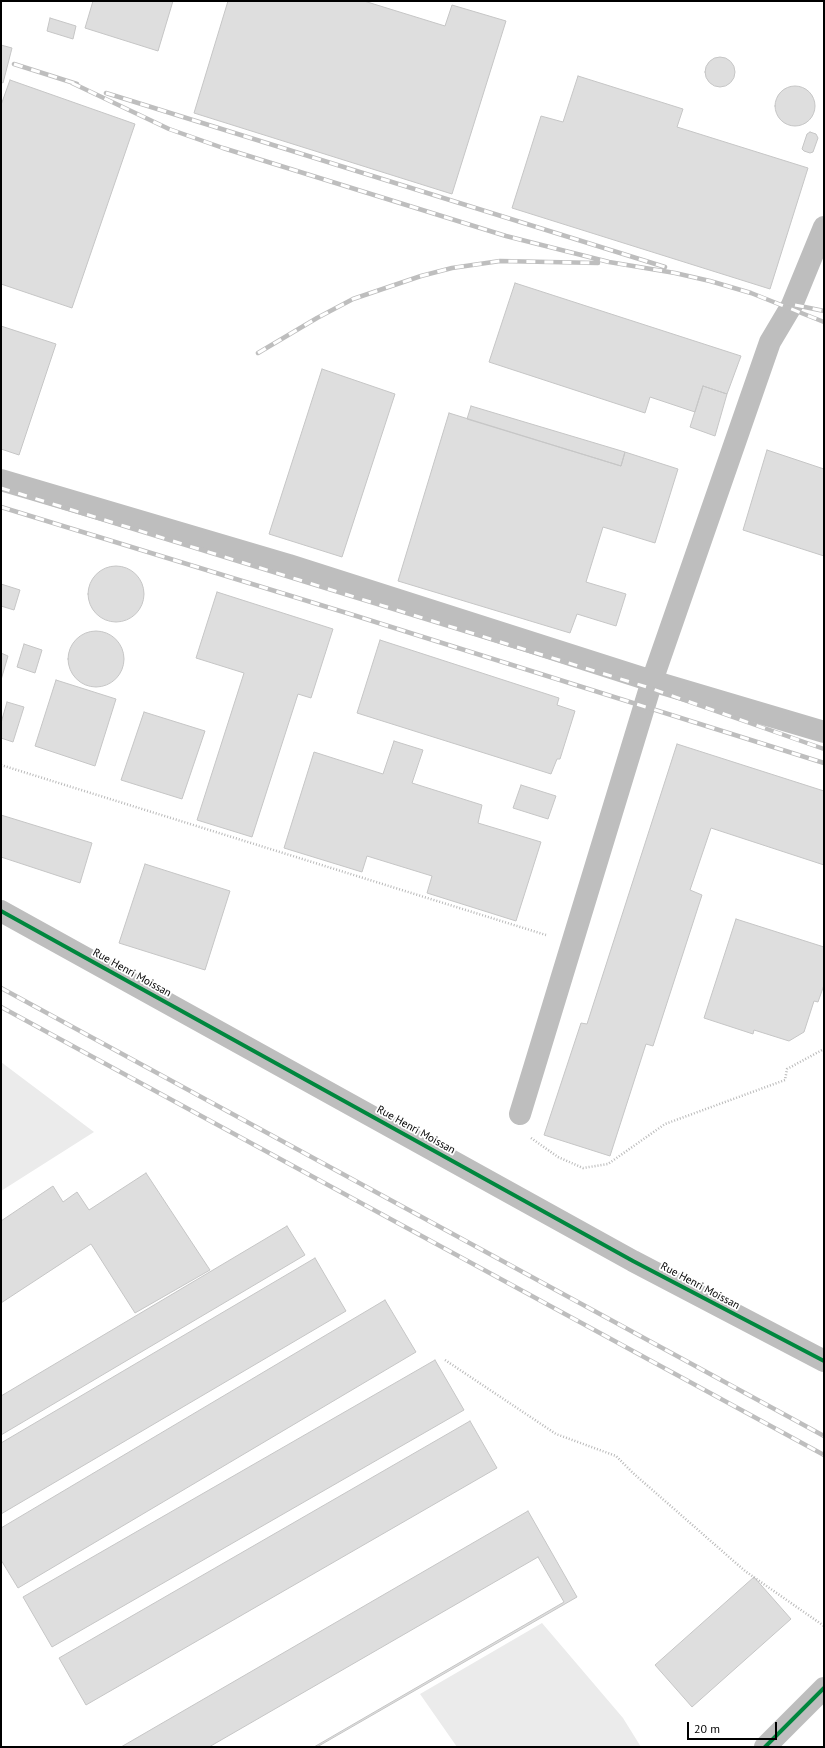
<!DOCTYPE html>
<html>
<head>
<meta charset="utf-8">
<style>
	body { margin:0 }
	#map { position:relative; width:825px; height:1748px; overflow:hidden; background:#fff; font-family:"PT Sans",sans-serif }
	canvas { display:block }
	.frame { position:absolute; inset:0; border:2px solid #000; pointer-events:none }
	.scale { position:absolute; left:687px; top:1722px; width:90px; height:18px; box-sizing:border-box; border:2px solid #000; border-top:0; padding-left:5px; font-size:12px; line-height:14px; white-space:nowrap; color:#000; -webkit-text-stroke:3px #fff; paint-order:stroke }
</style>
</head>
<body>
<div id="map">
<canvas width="825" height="1748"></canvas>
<div class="frame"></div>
<div class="scale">20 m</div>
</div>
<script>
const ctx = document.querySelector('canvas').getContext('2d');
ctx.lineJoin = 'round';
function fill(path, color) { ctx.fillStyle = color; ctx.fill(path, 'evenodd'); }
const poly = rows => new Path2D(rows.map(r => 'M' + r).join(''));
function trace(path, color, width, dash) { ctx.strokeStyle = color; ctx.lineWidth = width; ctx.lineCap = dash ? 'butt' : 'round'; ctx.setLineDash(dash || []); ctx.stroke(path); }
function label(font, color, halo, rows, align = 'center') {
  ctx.font = font + ' "PT Sans",sans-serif'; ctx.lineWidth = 3.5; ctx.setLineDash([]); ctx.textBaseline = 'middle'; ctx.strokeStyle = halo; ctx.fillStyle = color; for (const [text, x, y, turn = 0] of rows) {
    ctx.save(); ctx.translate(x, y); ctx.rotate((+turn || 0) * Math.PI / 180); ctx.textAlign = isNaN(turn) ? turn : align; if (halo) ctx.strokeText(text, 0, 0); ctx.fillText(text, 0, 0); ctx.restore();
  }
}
fill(poly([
	[1,1062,94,1132,1,1191],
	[542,1623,623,1718,641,1747,457,1747,420,1694]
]), '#ebebeb');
const building = poly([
	[93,1,173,1,158,51,85,28,93,1],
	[228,1,364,1,445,26,452,5,506,21,452,194,194,113,228,1],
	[50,18,76,26,73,39,47,31,50,18],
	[1,45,12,48,3,83,1,82,1,45],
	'705 72a15 15 0 1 1 30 0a15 15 0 1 1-30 0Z',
	[578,76,683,109,677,127,808,168,770,289,512,208,541,116,563,122,578,76],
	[10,80,135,124,72,308,1,284,1,105,10,80],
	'775 106a20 20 0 1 1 40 0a20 20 0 1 1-40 0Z',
	[810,132,816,134,818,138,813,152,810,153,804,151,802,149,807,134,810,132],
	[515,283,741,356,727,394,703,386,695,412,650,397,645,413,489,362,515,283],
	[1,326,56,344,19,455,1,449,1,326],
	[322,369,395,394,342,557,269,534,322,369],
	[703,386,727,394,715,436,690,427,703,386],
	[471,406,625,452,621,466,467,419,471,406],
	[449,413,621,466,625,452,678,469,655,543,603,527,586,582,626,594,616,626,577,614,570,633,398,581,449,413],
	[767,450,824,469,824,556,743,530,767,450],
	'88 594a28 28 0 1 1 56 0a28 28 0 1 1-56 0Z',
	[1,584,20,590,14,610,1,606,1,584],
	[217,592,333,629,311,698,298,694,252,837,197,820,244,673,196,658,217,592],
	'68 659a28 28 0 1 1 56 0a28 28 0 1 1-56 0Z',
	[380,640,559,698,557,705,575,711,560,759,557,759,551,774,357,713,380,640],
	[24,644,42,650,35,673,17,667,24,644],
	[1,653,8,656,1,680,1,653],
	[56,680,116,699,95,766,35,746,56,680],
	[7,702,24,707,13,742,1,738,1,723,7,702],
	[144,712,205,731,182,799,121,780,144,712],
	[394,741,423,750,412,783,482,805,478,823,541,842,516,921,427,893,432,876,367,856,362,872,284,848,314,752,383,774,394,741],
	[677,744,824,791,824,865,711,828,690,890,702,895,653,1046,646,1044,610,1156,544,1135,581,1023,587,1024,677,744],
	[521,785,556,796,548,819,513,808,521,785],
	[1,815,92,843,80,883,1,857,1,815],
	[145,864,230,891,205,970,119,943,145,864],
	[736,919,824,947,824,985,818,1002,814,1001,804,1032,789,1041,754,1030,753,1034,704,1018,736,919],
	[146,1173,210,1270,135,1313,91,1244,1,1303,1,1221,53,1186,63,1202,77,1192,89,1210,146,1173],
	[287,1226,305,1255,1,1435,1,1396,287,1226],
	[315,1258,346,1311,1,1514,1,1443,315,1258],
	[385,1300,416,1352,18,1588,1,1560,1,1528,385,1300],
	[435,1360,464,1410,52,1647,23,1597,435,1360],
	[470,1421,497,1468,86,1705,59,1658,470,1421],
	[528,1511,577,1597,317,1747,121,1747,528,1511],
	[538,1557,564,1602,314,1747,209,1747,538,1557],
	[754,1577,791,1619,692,1707,655,1665,754,1577]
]);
fill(building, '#dedede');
trace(building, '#c6c6c6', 1);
trace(poly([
	[1,765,546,935],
	[531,1138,558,1157,583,1168,608,1164,665,1124,785,1080,787,1069,824,1049],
	[445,1360,556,1434,616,1456,633,1473,745,1571,824,1626]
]), '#b9b9b9', 2.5, [1, 2]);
trace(poly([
	[1,480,289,565,652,681,824,732],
	[1,911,633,1261,824,1361],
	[520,1114,652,681,770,342,792,305,824,227],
	[765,1747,824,1688]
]), '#bebebe', 22);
const rail = poly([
	[14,64,77,84],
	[72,83,169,129,223,148,506,236,609,262,675,273,710,281,751,293,824,322],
	[106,93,665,267],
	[795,305,824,311],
	[258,353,317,318,353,299,421,276,452,268,500,261,598,263],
	[1,488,650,688,824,749],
	[1,507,350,614,824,763],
	[1,988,824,1436],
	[1,1007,824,1455]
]);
trace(rail, '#bebebe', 4.5);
trace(rail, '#fff', 3, [9]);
trace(poly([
	[1,911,633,1261,824,1361],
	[765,1747,824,1688]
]), '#00873e', 4);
label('11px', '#000', '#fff', [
	["Rue Henri Moissan",132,973,29],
	["Rue Henri Moissan",416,1130,29],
	["Rue Henri Moissan",700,1286,28]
]);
</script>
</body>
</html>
